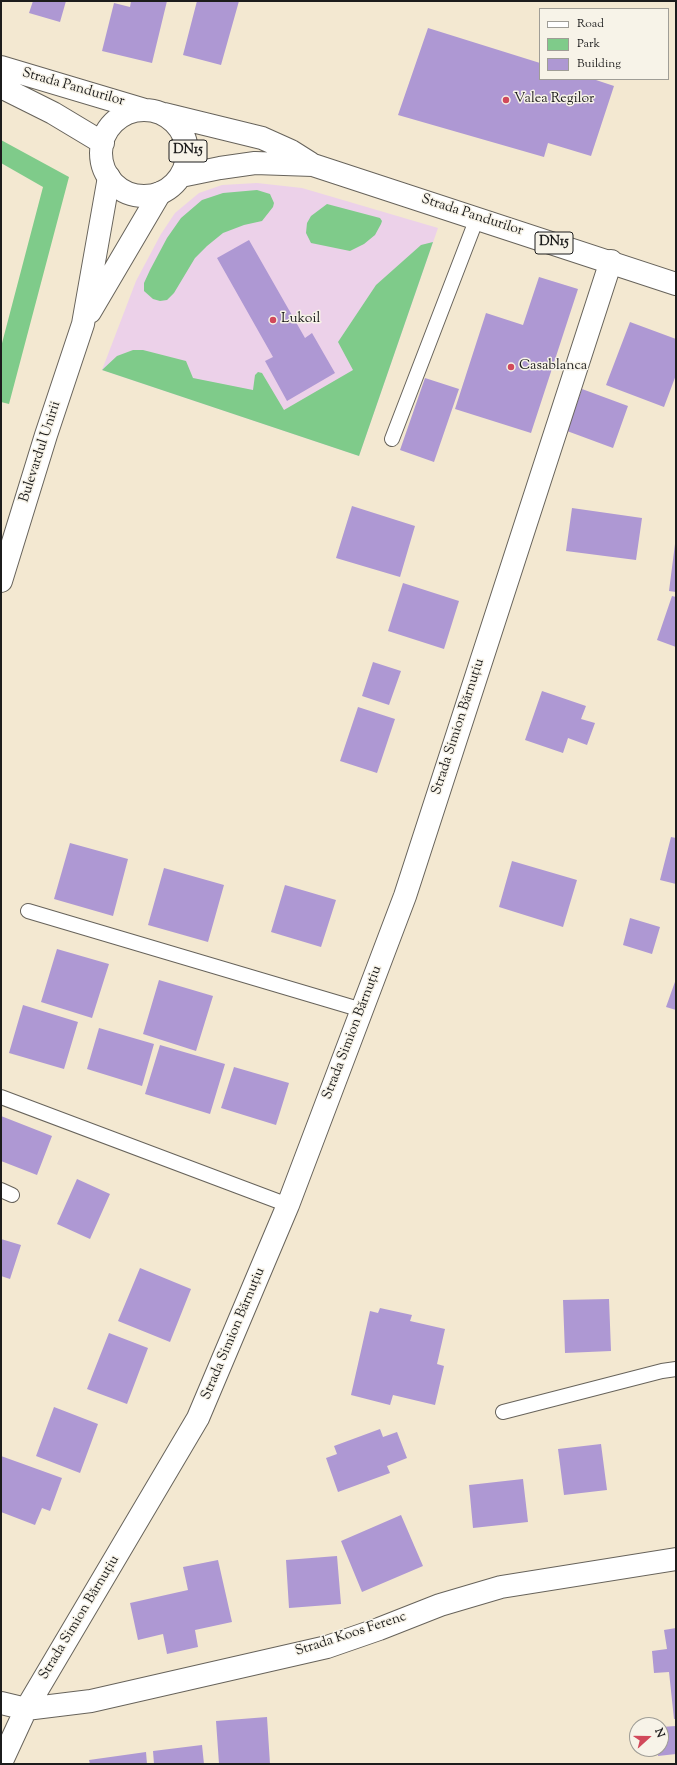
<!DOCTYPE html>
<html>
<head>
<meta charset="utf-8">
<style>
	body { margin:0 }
	#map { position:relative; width:677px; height:1765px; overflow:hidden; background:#f3e8d1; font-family:"Sorts Mill Goudy",serif }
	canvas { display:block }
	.frame { position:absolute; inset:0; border:2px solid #1c1c1c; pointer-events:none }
	.legend { position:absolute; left:539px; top:8px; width:130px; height:72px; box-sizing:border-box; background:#f7f3e8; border:1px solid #9f9d96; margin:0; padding:5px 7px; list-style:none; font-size:12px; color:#1c1c1c }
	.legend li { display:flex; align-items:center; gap:8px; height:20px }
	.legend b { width:20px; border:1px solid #9f9d96 }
	.north { position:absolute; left:629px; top:1717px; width:40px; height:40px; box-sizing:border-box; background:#f7f3e8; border:1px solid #9f9d96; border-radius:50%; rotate:69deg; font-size:11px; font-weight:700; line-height:16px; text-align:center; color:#1c1c1c }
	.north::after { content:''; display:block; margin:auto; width:14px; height:18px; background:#d1495b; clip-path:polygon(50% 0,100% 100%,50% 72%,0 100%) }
</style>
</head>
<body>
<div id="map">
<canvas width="677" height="1765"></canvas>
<div class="frame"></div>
<ul class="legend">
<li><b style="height:5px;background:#fff"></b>Road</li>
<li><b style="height:11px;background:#7fcb8a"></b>Park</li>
<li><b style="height:11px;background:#ae98d3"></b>Building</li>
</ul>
<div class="north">N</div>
</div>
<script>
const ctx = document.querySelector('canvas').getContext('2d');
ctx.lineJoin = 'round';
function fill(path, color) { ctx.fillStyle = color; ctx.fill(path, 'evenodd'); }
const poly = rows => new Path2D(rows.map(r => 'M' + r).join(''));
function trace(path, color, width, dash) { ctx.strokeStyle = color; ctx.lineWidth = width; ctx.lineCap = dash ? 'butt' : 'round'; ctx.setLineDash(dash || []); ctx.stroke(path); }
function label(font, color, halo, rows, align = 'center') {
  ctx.font = font + ' "Sorts Mill Goudy",serif'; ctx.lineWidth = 3; ctx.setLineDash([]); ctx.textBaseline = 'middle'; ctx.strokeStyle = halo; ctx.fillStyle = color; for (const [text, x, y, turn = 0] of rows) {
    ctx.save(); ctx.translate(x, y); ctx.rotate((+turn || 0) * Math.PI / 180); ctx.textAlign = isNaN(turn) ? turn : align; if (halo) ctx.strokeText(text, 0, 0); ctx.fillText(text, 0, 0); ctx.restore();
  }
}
fill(poly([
	[257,183,302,188,438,228,359,456,102,370,136,281,161,234,175,213,199,193,222,185]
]), '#ecd1e9');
fill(poly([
	[1,140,69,177,9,404,1,402,1,347,43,187,1,163],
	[257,190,270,194,274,203,273,207,262,221,244,225,223,233,207,246,195,258,174,293,167,300,160,301,153,299,144,291,144,283,150,270,167,238,181,218,202,200,223,193],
	[327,204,380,218,382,221,381,224,375,235,364,244,350,251,311,243,306,233,307,223,311,216],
	[433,242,359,456,102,370,117,356,133,350,143,350,186,361,193,378,253,390,255,375,258,372,262,373,284,410,353,370,338,342,376,285,421,245]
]), '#7fcb8a');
fill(poly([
	[33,1,66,1,60,22,29,13],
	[131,1,167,1,152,63,102,51,114,3,130,7],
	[197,1,239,1,221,65,183,55],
	[428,28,540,63,540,79,593,79,614,86,591,156,548,143,544,157,398,115],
	[249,240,305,338,312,333,335,373,287,401,265,361,273,357,217,258],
	[539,277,578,289,531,433,455,409,486,313,523,325],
	[630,322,676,339,676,375,664,407,606,385],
	[425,378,459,389,434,462,400,450],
	[582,389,628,406,613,448,567,431],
	[352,506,415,526,400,577,336,558],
	[572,508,642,518,636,560,566,551],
	[675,544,676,544,676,592,669,591],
	[403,583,459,601,444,649,388,631],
	[672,596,676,597,676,647,657,640],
	[373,662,401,671,389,705,362,696],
	[542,691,586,706,581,719,595,723,587,745,568,738,563,753,525,740],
	[358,707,395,719,377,773,340,761],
	[671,837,676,838,676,884,660,880],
	[70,843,128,859,113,916,54,899],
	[512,861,577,880,563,927,499,907],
	[164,868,224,885,208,942,148,925],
	[285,885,336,900,321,947,271,932],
	[630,918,660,927,652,954,623,945],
	[57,949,109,964,92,1018,41,1002],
	[676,979,676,1010,666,1007],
	[159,980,213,996,196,1051,143,1034],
	[23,1005,78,1022,64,1069,9,1053],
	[99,1028,154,1044,142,1086,87,1069],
	[160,1045,225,1064,210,1114,145,1094],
	[234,1067,289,1083,276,1125,221,1108],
	[1,1116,52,1136,37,1175,1,1161],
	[77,1179,110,1194,90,1239,57,1224],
	[1,1239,21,1245,10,1279,1,1276],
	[140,1268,191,1289,170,1342,118,1321],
	[609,1299,611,1351,565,1353,563,1300],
	[380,1308,412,1315,410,1321,445,1329,437,1364,444,1366,435,1405,393,1395,390,1405,351,1395,370,1311,378,1313],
	[109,1333,148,1348,127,1404,87,1389],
	[54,1407,98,1424,80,1473,36,1456],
	[380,1429,383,1437,397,1432,407,1458,387,1466,390,1473,338,1492,326,1458,337,1454,334,1446],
	[601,1444,607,1490,564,1495,558,1449],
	[1,1456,62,1478,50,1511,42,1508,35,1525,1,1512],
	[523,1479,528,1522,473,1528,469,1485],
	[401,1515,423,1566,362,1592,341,1541],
	[337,1556,341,1604,289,1608,286,1560],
	[218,1560,232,1622,195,1630,198,1647,167,1654,163,1634,138,1640,130,1603,188,1590,183,1567],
	[676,1628,676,1719,674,1719,669,1672,654,1673,652,1651,667,1649,664,1630],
	[267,1717,270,1764,219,1764,216,1721],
	[676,1726,676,1754,658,1756,658,1749,661,1749,661,1727],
	[202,1745,204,1764,154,1764,153,1751],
	[146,1752,147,1764,90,1764,89,1760]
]), '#ae98d3');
const service = poly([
	[392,439,477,218],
	[28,911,362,1010],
	[1,1097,288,1205],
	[1,1190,12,1195],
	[503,1412,662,1371,676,1369]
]);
const minor = poly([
	[1,1703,26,1709,91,1701,327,1647,379,1629,440,1605,501,1587,676,1559],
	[1,1763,26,1709,198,1418,288,1205,405,896,611,261]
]);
const secondary = poly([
	[90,312,160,193],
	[1,581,46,435,83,324,109,177]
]);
const trunk = poly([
	[1,67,145,110],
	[1,87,53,113,103,143],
	'101 153a43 43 0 1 1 86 0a43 43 0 1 1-86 0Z',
	[164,114,262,138,291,151,310,163],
	[181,176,220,168,255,163,313,165,676,284]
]);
trace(service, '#67635b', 16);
trace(minor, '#67635b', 24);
trace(secondary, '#67635b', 24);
trace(trunk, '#67635b', 24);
trace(service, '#fff', 14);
trace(minor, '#fff', 22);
trace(secondary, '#fff', 22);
trace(trunk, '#fff', 22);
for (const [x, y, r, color] of [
	[506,100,4,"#d1495b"],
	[273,320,4,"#d1495b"],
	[511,367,4,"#d1495b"]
]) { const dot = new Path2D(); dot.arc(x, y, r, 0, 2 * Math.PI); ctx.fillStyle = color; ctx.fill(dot); trace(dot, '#f7f3e8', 1.5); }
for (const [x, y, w] of [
	[188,151,38],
	[554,243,38]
]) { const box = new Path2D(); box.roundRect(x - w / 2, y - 11, w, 22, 3); ctx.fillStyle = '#f7f3e8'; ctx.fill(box); trace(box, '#1c1c1c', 1); }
label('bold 13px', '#1c1c1c', null, [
	["DN15",188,151],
	["DN15",554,243]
]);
label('14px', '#1c1c1c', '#f7f3e8', [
	["Strada Pandurilor",73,88,16],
	["Strada Pandurilor",472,216,18],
	["Bulevardul Unirii",41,452,-72],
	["Strada Simion Bărnuțiu",459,727,-72],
	["Strada Simion Bărnuțiu",353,1033,-69],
	["Strada Simion Bărnuțiu",234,1334,-67],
	["Strada Simion Bărnuțiu",80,1618,-59],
	["Strada Koos Ferenc",351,1635,-18]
]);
label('14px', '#1c1c1c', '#f7f3e8', [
	["Valea Regilor",514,100],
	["Lukoil",281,320],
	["Casablanca",519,367]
], 'left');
</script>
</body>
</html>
